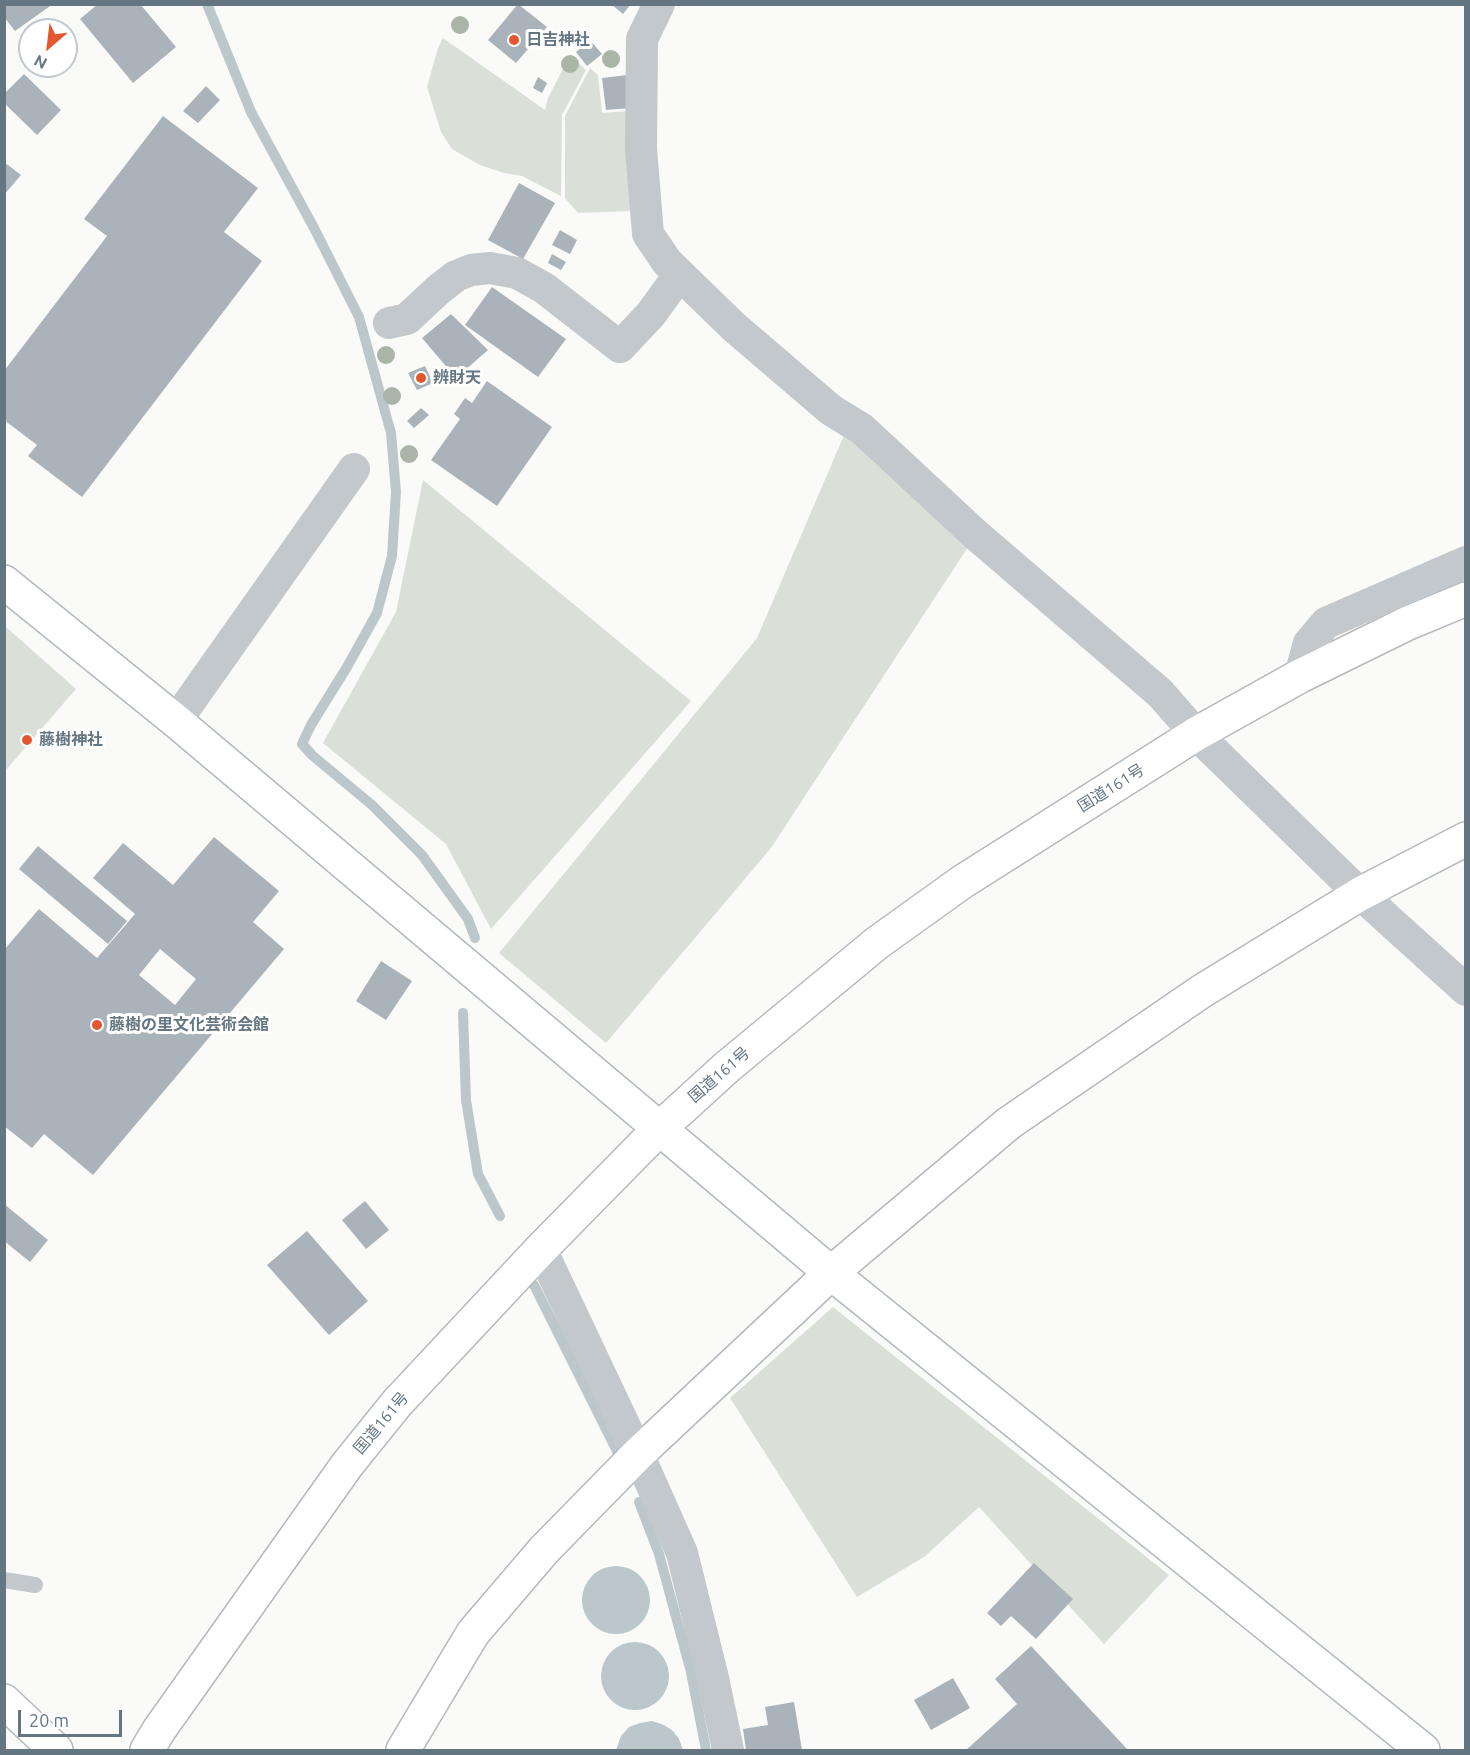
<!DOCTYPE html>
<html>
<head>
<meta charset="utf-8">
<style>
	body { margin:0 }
	#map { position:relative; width:1470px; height:1755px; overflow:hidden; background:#fafaf8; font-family:Ubuntu,sans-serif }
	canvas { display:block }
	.frame { position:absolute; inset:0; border:6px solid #657683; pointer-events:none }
	.north { position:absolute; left:18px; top:18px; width:60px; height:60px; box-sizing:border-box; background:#fff; border:2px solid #c1c8cd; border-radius:50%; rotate:208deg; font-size:16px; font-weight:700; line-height:24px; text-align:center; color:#657683 }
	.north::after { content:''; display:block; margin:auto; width:21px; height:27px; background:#e4572e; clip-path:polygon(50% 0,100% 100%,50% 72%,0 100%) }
	.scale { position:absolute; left:18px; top:1710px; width:104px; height:27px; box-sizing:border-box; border:3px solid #657683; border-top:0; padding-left:8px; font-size:18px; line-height:21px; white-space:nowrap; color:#657683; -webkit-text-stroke:4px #fff; paint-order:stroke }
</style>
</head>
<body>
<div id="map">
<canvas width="1470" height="1755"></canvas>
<div class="frame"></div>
<div class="north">N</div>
<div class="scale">20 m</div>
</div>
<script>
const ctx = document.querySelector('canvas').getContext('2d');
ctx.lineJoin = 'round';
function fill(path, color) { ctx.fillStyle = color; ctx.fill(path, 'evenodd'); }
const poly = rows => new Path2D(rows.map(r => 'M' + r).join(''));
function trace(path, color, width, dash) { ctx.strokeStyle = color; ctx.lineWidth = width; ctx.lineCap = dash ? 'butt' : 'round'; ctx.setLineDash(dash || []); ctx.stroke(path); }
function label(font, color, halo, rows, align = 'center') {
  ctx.font = font + ' Ubuntu,"Noto Sans JP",sans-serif'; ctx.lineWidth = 6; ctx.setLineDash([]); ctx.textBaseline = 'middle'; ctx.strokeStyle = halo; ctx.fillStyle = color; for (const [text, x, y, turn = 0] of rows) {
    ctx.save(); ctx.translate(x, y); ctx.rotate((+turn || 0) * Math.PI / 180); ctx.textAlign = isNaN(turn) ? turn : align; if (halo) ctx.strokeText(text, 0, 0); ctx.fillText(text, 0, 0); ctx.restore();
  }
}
fill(poly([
	[443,38,545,110,548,98,570,55,586,70,562,115,561,196,522,176,504,173,480,165,452,149,441,132,427,87,438,48],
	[590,68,598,75,602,113,629,111,631,211,578,213,565,198,565,116],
	[845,433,968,547,771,848,606,1043,499,953,757,638],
	[423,480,691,701,491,929,446,844,323,743,396,612],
	[5,626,76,689,5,771],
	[833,1307,1169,1575,1104,1644,979,1507,924,1557,857,1597,730,1398]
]), '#dadfd7');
fill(poly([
	'582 1600a34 34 0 1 1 68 0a34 34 0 1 1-68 0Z',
	'601 1676a34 34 0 1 1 68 0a34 34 0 1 1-68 0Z',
	[652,1721,664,1725,673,1731,679,1739,683,1750,616,1750,621,1736,629,1727,640,1723]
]), '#bbc7cb');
trace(poly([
	[207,4,251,112,314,228,359,317,391,433,396,492,392,556,377,613,347,667,311,725,302,744,313,756,372,805,422,855,468,919,475,938],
	[463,1013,466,1100,478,1174,500,1216],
	[534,1285,618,1453],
	[639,1502,659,1554,691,1672,706,1750]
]), '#bbc7cb', 10);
fill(poly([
	[4,4,53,4,15,31,4,17],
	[98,4,140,4,176,47,133,83,80,19],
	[518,4,547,27,516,63,488,40],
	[611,4,631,4,623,14],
	[590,40,602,54,587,66,576,52],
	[24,74,61,110,37,135,4,103,4,94],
	[627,75,630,108,606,110,602,78],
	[538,77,547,83,542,93,533,88],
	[206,86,220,100,198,123,183,111],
	[163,116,258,188,224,232,262,261,82,497,28,456,37,445,4,420,4,371,107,236,84,219],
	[4,162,21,175,4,195],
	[519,183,555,203,523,259,488,240],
	[560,230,577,240,570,254,552,245],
	[552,254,566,262,561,270,548,263],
	[492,287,566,339,538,377,465,325],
	[451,314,488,350,456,378,422,338],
	[425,366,433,383,417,390,408,373],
	[487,381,552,427,497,506,431,460,460,419,454,414,465,398,472,403],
	[421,408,429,415,414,428,407,421],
	[214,837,279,891,253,922,284,949,93,1175,44,1134,32,1148,4,1126,4,950,39,909,97,958,135,914,93,878,123,843,173,885],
	[160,949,196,979,175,1005,139,975],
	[38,846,127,921,108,944,19,869],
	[381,961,412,981,386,1020,356,1001],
	[365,1201,389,1230,366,1249,342,1220],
	[4,1204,48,1240,30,1262,4,1241],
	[307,1231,368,1301,329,1335,267,1265],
	[1034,1563,1073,1599,1036,1639,1011,1616,1001,1626,987,1613],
	[1031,1646,1128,1750,966,1750,1017,1704,995,1679],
	[953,1678,970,1708,931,1730,914,1700],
	[794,1702,802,1750,746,1750,743,1729,768,1725,765,1707]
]), '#aab3b9');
const secondary = poly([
	[4,582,176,721,831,1273,1423,1750],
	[4,1701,56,1750]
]);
const highway = poly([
	[147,1750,159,1730,347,1465,397,1403,541,1249,659,1129,727,1067,877,943,962,882,1196,734,1300,676,1408,623,1466,599],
	[403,1750,473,1633,544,1550,638,1454,831,1273,1009,1123,1202,991,1360,894,1466,839]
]);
trace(secondary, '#b3babf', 36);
trace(highway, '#b4b9bd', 36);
trace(poly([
	[4,1580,35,1585]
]), '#c3c8cc', 16);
trace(poly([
	[659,4,642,39,641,149,648,234,667,262,734,327,831,410,862,429,975,534,1160,693,1196,734,1360,894,1466,990],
	[389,323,407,319,438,290,456,276,471,270,490,268,517,273,544,288,620,347,651,314,672,285,684,279],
	[1300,676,1309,643,1326,623,1466,562],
	[176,721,354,469],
	[541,1249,638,1454,682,1553,713,1678,728,1750]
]), '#c3c8cc', 32);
trace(secondary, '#fff', 33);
trace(highway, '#fff', 33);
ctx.fillStyle = '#aab4a7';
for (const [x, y] of [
	[460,25],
	[611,59],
	[570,64],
	[386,355],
	[392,396],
	[409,454]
]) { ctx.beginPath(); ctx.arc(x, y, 9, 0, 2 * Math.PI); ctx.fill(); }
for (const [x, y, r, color] of [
	[514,40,6,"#e4572e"],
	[421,378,6,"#e4572e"],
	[27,740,6,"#e4572e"],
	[97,1025,6,"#e4572e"]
]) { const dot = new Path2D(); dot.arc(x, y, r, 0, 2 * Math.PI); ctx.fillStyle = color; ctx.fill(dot); trace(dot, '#fff', 2); }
label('bold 16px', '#657683', '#fff', [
	["日吉神社",526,40],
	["辨財天",433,378],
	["藤樹神社",39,740],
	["藤樹の里文化芸術会館",109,1025]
], 'left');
label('16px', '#657683', '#fff', [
	["国道161号",1111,788,-32],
	["国道161号",719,1075,-41],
	["国道161号",381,1423,-50]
]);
</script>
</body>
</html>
